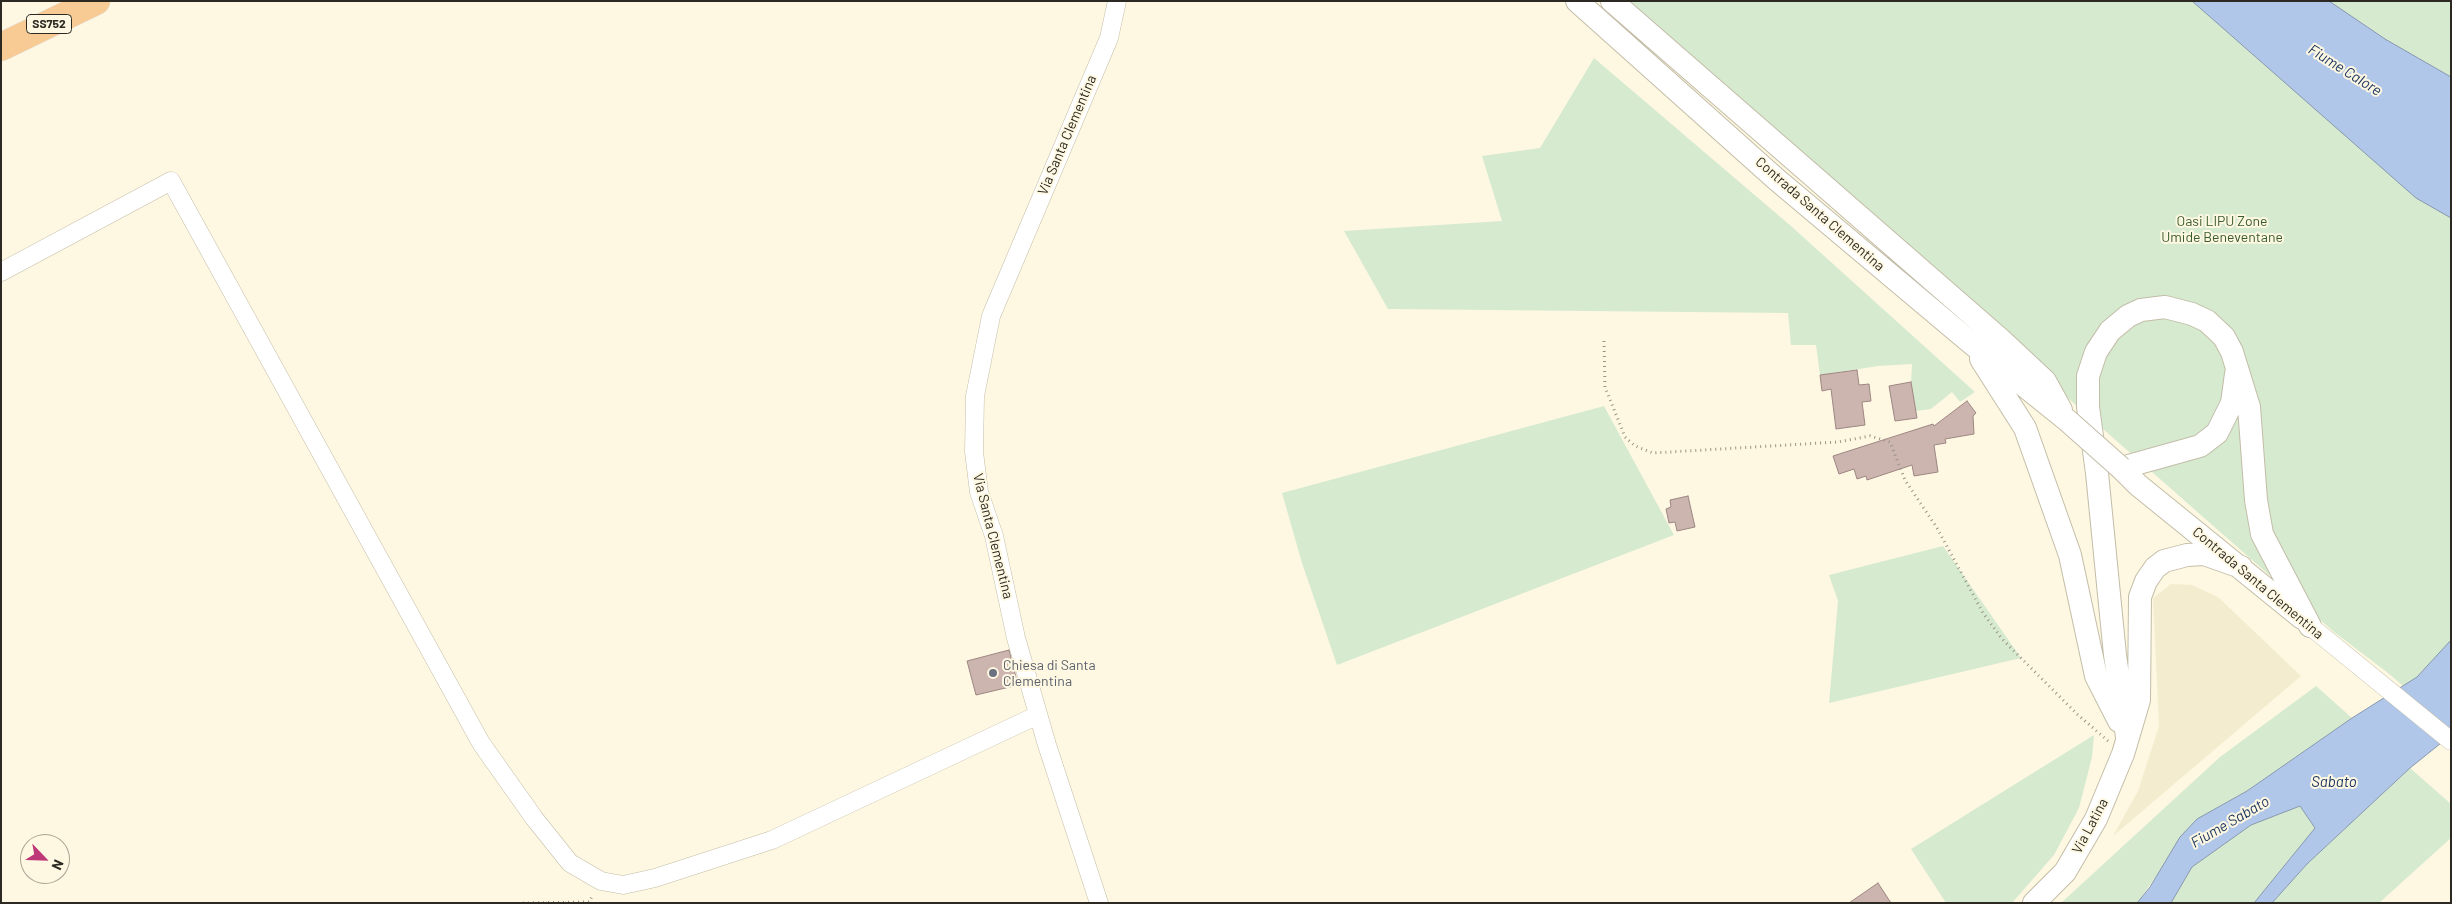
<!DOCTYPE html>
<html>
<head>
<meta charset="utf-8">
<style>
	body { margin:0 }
	#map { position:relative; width:2452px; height:904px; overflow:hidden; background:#fef8e2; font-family:Barlow,sans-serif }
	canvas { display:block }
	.frame { position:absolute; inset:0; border:2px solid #2b2921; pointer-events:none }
	.north { position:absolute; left:20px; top:834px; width:50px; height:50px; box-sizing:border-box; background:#fef8e2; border:1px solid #aaa595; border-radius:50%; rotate:114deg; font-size:14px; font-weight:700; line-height:20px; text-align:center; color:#2b2921 }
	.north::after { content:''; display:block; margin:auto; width:18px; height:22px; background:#be3879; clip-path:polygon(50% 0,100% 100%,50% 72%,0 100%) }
</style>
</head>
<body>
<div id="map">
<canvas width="2452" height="904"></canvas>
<div class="frame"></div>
<div class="north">N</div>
</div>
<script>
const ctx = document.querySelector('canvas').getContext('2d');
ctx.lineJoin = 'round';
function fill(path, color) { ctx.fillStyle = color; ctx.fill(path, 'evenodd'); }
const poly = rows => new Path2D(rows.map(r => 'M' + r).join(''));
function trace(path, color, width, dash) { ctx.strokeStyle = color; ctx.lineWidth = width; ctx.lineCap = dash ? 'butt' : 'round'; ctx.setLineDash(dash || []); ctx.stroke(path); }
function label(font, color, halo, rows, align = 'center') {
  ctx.font = font + ' Barlow,sans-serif'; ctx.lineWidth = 4; ctx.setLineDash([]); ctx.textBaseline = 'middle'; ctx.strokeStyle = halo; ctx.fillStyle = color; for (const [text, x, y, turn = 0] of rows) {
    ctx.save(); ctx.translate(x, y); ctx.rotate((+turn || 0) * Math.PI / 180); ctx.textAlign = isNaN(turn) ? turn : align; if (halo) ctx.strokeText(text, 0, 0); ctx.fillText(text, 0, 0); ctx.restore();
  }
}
fill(poly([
	[2171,584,2192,585,2218,597,2301,676,2113,836,2138,791,2159,726,2153,598]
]), '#f4eccf');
fill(poly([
	[1616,1,2451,1,2451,727,2388,673,2334,632],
	[1594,58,1791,226,1975,392,1960,402,1952,392,1931,409,1916,411,1911,382,1912,364,1878,366,1820,375,1816,345,1791,345,1788,313,1388,309,1344,231,1502,221,1482,156,1540,148],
	[1604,406,1674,535,1337,665,1302,563,1282,493],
	[1943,546,2021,658,1829,703,1838,601,1829,575],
	[2316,686,2352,718,2247,791,2197,819,2137,903,2061,903,2220,757],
	[2094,735,2092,757,2079,808,2054,855,2012,903,1946,903,1911,849],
	[2410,768,2451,804,2451,838,2379,903,2272,903,2307,864],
	[2300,806,2315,828,2254,903,2171,903,2192,867,2251,825]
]), '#d6ead0');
const water = poly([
	[2192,1,2329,1,2385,39,2451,77,2451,218,2416,198,2192,1],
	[2451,640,2451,735,2410,768,2307,864,2272,903,2254,903,2315,828,2300,806,2251,825,2192,867,2171,903,2137,903,2150,887,2180,837,2197,819,2247,791,2352,718,2417,677,2451,640]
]);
fill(water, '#b0c7e9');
trace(water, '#8898ad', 1);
const building = poly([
	[1857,370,1859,385,1869,384,1871,401,1862,402,1865,425,1836,429,1831,389,1822,391,1820,375,1857,370],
	[1911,382,1917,418,1895,421,1889,386,1911,382],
	[1967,401,1976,413,1973,416,1974,434,1945,439,1946,443,1934,445,1938,472,1914,476,1912,465,1867,480,1866,476,1857,479,1854,469,1839,474,1833,456,1933,424,1934,426,1967,401],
	[1688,496,1695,527,1677,531,1675,522,1669,523,1666,509,1671,507,1670,500,1688,496],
	[1009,650,1018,685,976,695,967,661,1009,650],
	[1878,883,1891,903,1849,903,1878,883]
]);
fill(building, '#ccb4af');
trace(building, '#9d8682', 1);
const minor = poly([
	[1,272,171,181,481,743,534,818,570,863,601,881,623,885,655,878,772,840,1038,715],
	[2310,626,2451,741],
	[1099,903,1047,745,1016,638,994,536,979,492,974,452,975,396,991,316,1109,38,1117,1]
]);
const tertiary = poly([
	[1577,1,1776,179,1970,342,2068,421],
	[1612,1,2000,339,2045,381,2061,410],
	[1981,359,2025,428,2070,555,2096,676,2119,721],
	[2121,468,2138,485,2302,618],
	[2121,468,2200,446,2217,433,2232,403,2236,374],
	[2127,737,2115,655,2097,473,2088,407,2088,376,2096,352,2110,331,2128,316,2141,310,2165,307,2192,314,2207,321,2224,337,2232,352,2249,407,2256,500,2262,534,2310,626],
	[2034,903,2065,872,2096,819,2123,754,2139,700,2140,597,2146,581,2155,568,2164,561,2187,555,2204,554,2241,567]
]);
const trunk = poly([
	[1,47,96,1]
]);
trace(minor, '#c3bda8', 19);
trace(tertiary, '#c3bda8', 24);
trace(trunk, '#e6e5e4', 29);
trace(poly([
	[1604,341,1605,387,1625,437,1635,446,1653,453,1838,442,1870,436,1890,442,1905,480,1937,528,1983,613,2002,639,2077,714,2108,741],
	[523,903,589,902,593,895]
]), '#999585', 3, [1, 4]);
trace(minor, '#fff', 18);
trace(tertiary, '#fff', 22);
trace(trunk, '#f8ca94', 28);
const tertiaryBridge = poly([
	[2068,421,2121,468]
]);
trace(tertiaryBridge, '#c3bda8', 24, []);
trace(tertiaryBridge, '#fff', 22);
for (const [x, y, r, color] of [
	[993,673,5,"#6b7280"]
]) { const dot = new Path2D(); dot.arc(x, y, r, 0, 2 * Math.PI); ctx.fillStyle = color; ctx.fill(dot); trace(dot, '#fef8e2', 2); }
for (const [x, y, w] of [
	[49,24,45]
]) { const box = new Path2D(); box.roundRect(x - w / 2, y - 9.5, w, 19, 4); ctx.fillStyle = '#fef8e2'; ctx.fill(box); trace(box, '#2b2921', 1); }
label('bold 12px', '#2b2921', null, [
	["SS752",49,24]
]);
label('14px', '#2b2921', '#fef8e2', [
	["Via Santa Clementina",1067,135,-67],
	["Contrada Santa Clementina",1820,214,41],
	["Via Santa Clementina",993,536,76],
	["Contrada Santa Clementina",2258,583,40],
	["Via Latina",2090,826,-62]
]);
label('14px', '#395c2d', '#fef8e2', [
	["Oasi LIPU Zone",2222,221],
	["Umide Beneventane",2222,237]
]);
label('14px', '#5b616d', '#fef8e2', [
	["Chiesa di Santa",1003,665],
	["Clementina",1003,681]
], 'left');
label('italic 15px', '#18345f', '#fef8e2', [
	["Fiume Calore",2345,70,32],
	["Sabato",2334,782],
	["Fiume Sabato",2230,822,-30]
]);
</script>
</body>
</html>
